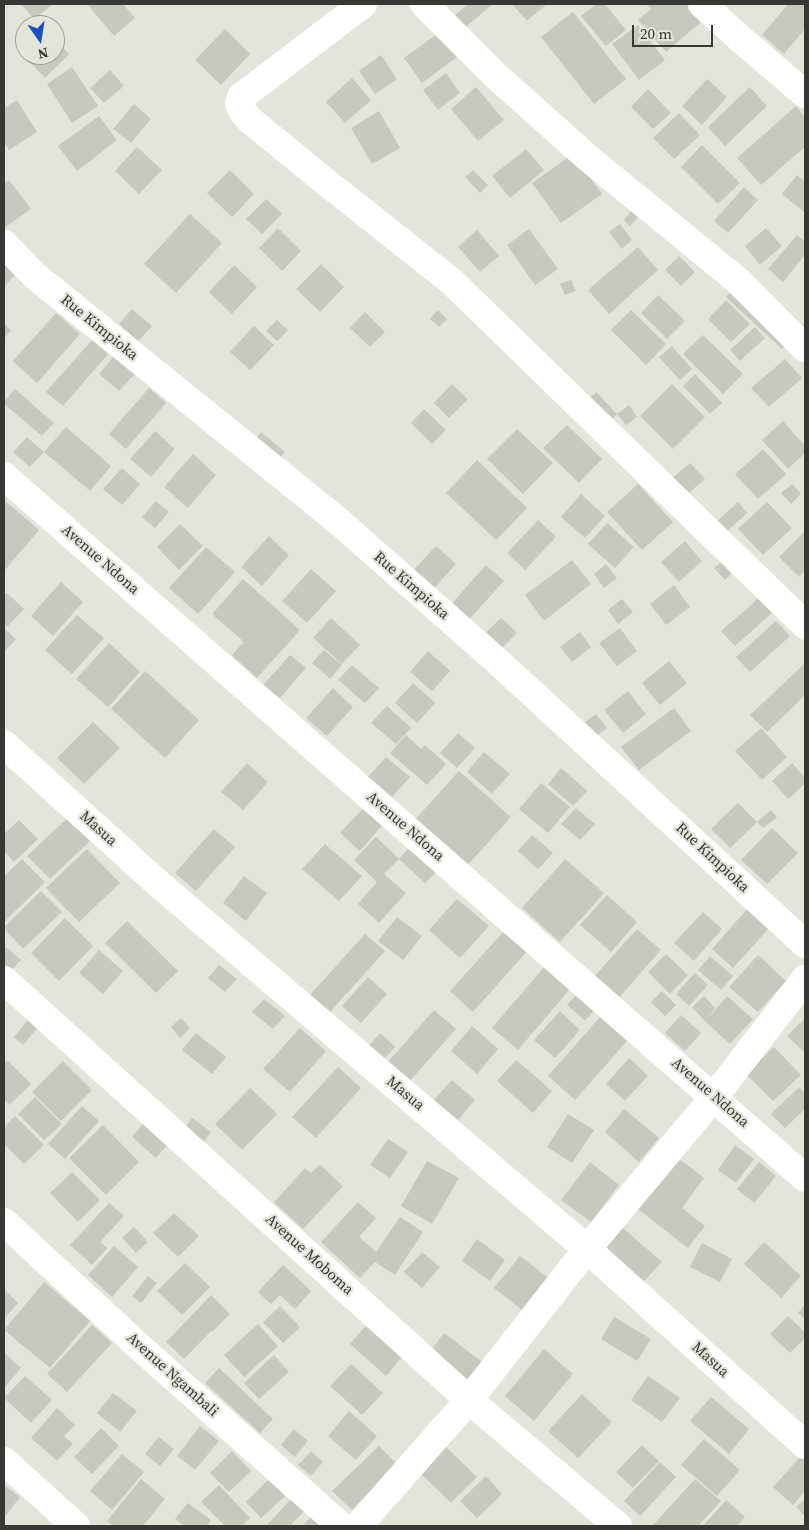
<!DOCTYPE html>
<html>
<head>
<meta charset="utf-8">
<style>
	body { margin:0 }
	#map { position:relative; width:809px; height:1530px; overflow:hidden; background:#e1e5da; font-family:"Source Serif 4",serif }
	canvas { display:block }
	.frame { position:absolute; inset:0; border:5px solid #373834; pointer-events:none }
	.north { position:absolute; left:15px; top:15px; width:50px; height:50px; box-sizing:border-box; background:#e1e5da; border:1px solid #9da098; border-radius:50%; rotate:167deg; font-size:14px; font-weight:700; line-height:20px; text-align:center; color:#373834 }
	.north::after { content:''; display:block; margin:auto; width:18px; height:22px; background:#1e4fbc; clip-path:polygon(50% 0,100% 100%,50% 72%,0 100%) }
	.scale { position:absolute; left:632px; top:25px; width:81px; height:22px; box-sizing:border-box; border:2px solid #373834; border-top:0; padding-left:6px; font-size:15px; line-height:18px; white-space:nowrap; color:#373834; -webkit-text-stroke:4px #e1e5da; paint-order:stroke }
</style>
</head>
<body>
<div id="map">
<canvas width="809" height="1530"></canvas>
<div class="frame"></div>
<div class="north">N</div>
<div class="scale">20 m</div>
</div>
<script>
const ctx = document.querySelector('canvas').getContext('2d');
ctx.lineJoin = 'round';
function fill(path, color) { ctx.fillStyle = color; ctx.fill(path, 'evenodd'); }
const poly = rows => new Path2D(rows.map(r => 'M' + r).join(''));
function trace(path, color, width, dash) { ctx.strokeStyle = color; ctx.lineWidth = width; ctx.lineCap = dash ? 'butt' : 'round'; ctx.setLineDash(dash || []); ctx.stroke(path); }
function label(font, color, halo, rows, align = 'center') {
  ctx.font = font + ' "Source Serif 4",serif'; ctx.lineWidth = 4.5; ctx.setLineDash([]); ctx.textBaseline = 'middle'; ctx.strokeStyle = halo; ctx.fillStyle = color; for (const [text, x, y, turn = 0] of rows) {
    ctx.save(); ctx.translate(x, y); ctx.rotate((+turn || 0) * Math.PI / 180); ctx.textAlign = isNaN(turn) ? turn : align; if (halo) ctx.strokeText(text, 0, 0); ctx.fillText(text, 0, 0); ctx.restore();
  }
}
fill(poly([
	[21,4,53,4,34,19],
	[87,4,123,4,135,18,114,36],
	[468,4,493,4,462,30,452,18],
	[512,4,547,4,527,21],
	[596,4,605,4,626,30,606,46,581,16],
	[646,4,687,4,702,21,666,52,638,20,651,9],
	[788,4,805,4,805,29,784,54,762,35],
	[573,12,626,79,594,104,541,37],
	[638,25,665,60,639,80,612,44],
	[225,29,250,54,221,85,195,60],
	[440,32,457,57,422,83,404,58],
	[55,40,69,54,45,78,20,52,25,47,25,55,55,55],
	[381,55,397,79,375,94,359,71],
	[72,67,98,106,72,123,47,84],
	[110,70,124,86,104,103,90,88],
	[446,73,460,93,438,110,423,90],
	[352,78,371,100,345,123,326,102],
	[707,79,727,97,702,125,682,106],
	[476,87,504,120,478,141,451,109],
	[750,87,767,106,725,146,708,127],
	[648,89,671,113,653,129,631,107],
	[17,100,37,132,9,150,4,141,4,108],
	[134,104,151,119,131,143,113,129],
	[796,106,805,117,805,147,761,185,737,158],
	[379,111,400,148,372,164,351,128],
	[679,113,700,135,674,159,653,138],
	[99,116,117,140,77,171,58,146],
	[702,145,740,183,718,204,681,167],
	[137,147,162,170,139,194,115,171],
	[526,149,544,170,510,198,492,176],
	[573,154,602,194,561,223,532,183],
	[230,170,254,194,245,203,238,196,245,204,232,217,207,193],
	[473,170,488,185,480,193,465,177],
	[797,175,805,182,805,213,782,194],
	[9,180,31,209,4,228,4,184],
	[744,187,758,200,728,233,714,221],
	[266,199,282,214,262,234,246,219],
	[631,211,638,217,630,226,624,220],
	[190,214,222,243,176,293,144,264],
	[620,224,632,240,622,249,609,232],
	[278,228,301,251,282,271,259,248],
	[766,228,782,246,760,265,745,246],
	[529,229,558,269,535,285,507,245],
	[477,230,499,256,480,272,458,247],
	[797,235,805,242,805,255,783,282,768,269],
	[638,247,658,270,609,314,588,290],
	[679,256,695,272,681,286,665,270],
	[4,263,16,273,4,287],
	[321,264,344,287,320,312,296,289],
	[234,265,257,287,232,314,209,292],
	[571,280,576,291,565,295,560,284],
	[735,287,791,339,782,349,726,297],
	[658,295,685,321,667,339,641,313],
	[726,300,750,324,731,342,708,319],
	[132,309,152,326,138,341,119,324],
	[438,310,447,319,439,327,430,319],
	[631,310,666,344,646,365,611,330],
	[365,312,385,332,370,347,350,328],
	[56,313,80,334,37,383,13,361],
	[277,320,288,330,277,341,266,331],
	[4,324,11,330,4,339],
	[254,326,274,345,250,370,230,352],
	[755,327,765,338,740,361,730,350],
	[703,335,743,374,723,394,683,354],
	[92,340,108,354,63,406,46,392],
	[672,346,692,369,680,380,659,357],
	[114,356,135,374,119,391,99,374],
	[785,359,802,378,769,407,751,388],
	[695,374,722,403,710,414,683,386],
	[452,384,468,399,449,418,434,403],
	[672,384,705,417,673,449,640,416],
	[149,388,166,403,126,449,109,434],
	[15,389,54,423,42,436,4,404,4,402],
	[596,392,617,414,629,405,637,417,626,425,617,414,607,425,585,403],
	[424,409,446,430,432,444,411,423],
	[783,421,805,446,805,453,788,469,762,440],
	[567,425,602,459,579,483,543,448],
	[66,427,111,466,90,491,44,452],
	[517,429,553,463,523,494,487,459],
	[155,431,175,449,151,477,130,459],
	[261,432,285,452,274,466,250,446],
	[27,437,44,452,30,467,13,452],
	[763,449,786,474,758,499,735,474],
	[193,454,216,475,188,508,164,487],
	[477,460,527,508,496,540,446,493],
	[690,463,705,479,684,497,669,481],
	[122,468,140,484,122,505,103,489],
	[638,484,673,522,642,550,607,512],
	[792,484,801,494,791,504,781,493],
	[581,494,605,516,585,538,561,517],
	[5,501,39,530,4,571,4,502],
	[156,501,169,512,155,528,142,517],
	[738,502,747,513,723,535,713,525],
	[767,502,792,528,763,555,738,529],
	[538,520,556,537,525,570,507,553],
	[607,523,634,547,615,568,588,544],
	[180,524,203,546,179,570,157,547],
	[805,531,805,570,799,577,779,557],
	[269,536,289,555,262,586,241,567],
	[685,541,702,561,679,582,661,562],
	[436,546,456,564,431,592,410,574],
	[206,547,235,572,198,614,169,588],
	[572,560,591,584,544,621,525,595],
	[723,561,733,572,725,580,714,568],
	[606,564,617,578,604,588,594,574],
	[486,565,504,581,464,625,447,609],
	[311,569,336,591,307,623,282,601],
	[243,579,300,630,257,678,232,655,244,642,212,614],
	[61,582,83,602,53,636,31,616],
	[674,585,690,607,666,625,650,604],
	[7,593,24,609,7,627,4,623,4,596],
	[759,598,772,613,735,646,721,631],
	[622,599,633,612,618,624,608,610],
	[77,615,104,638,72,674,45,650],
	[331,618,360,645,342,664,313,638],
	[501,618,517,633,498,652,482,636],
	[776,621,790,636,750,672,736,657],
	[4,628,16,639,4,652],
	[620,628,637,651,617,666,599,643],
	[580,632,591,647,572,662,560,647],
	[109,643,140,672,108,707,76,679],
	[324,650,342,665,330,679,312,663],
	[428,651,450,671,432,691,410,672],
	[290,655,306,668,280,698,263,685],
	[669,661,687,683,660,705,642,683],
	[805,663,805,695,767,732,750,715],
	[352,665,379,688,365,703,338,680],
	[145,671,199,720,165,758,111,709],
	[413,683,435,703,417,723,395,703],
	[333,688,353,707,327,736,306,718],
	[628,691,646,714,623,733,604,710],
	[387,706,411,728,396,744,371,723],
	[674,708,691,731,639,770,621,747],
	[596,714,607,728,595,737,584,723],
	[93,722,120,748,84,784,57,758],
	[761,728,787,757,762,780,735,751],
	[458,733,475,748,457,768,440,753],
	[406,735,421,749,425,745,446,764,427,785,390,753],
	[484,752,510,774,492,794,467,772],
	[386,757,410,777,391,798,368,777],
	[247,763,268,782,243,810,221,792],
	[792,763,805,778,805,784,788,799,772,781],
	[561,768,587,791,573,806,548,784],
	[459,771,511,817,464,869,412,823],
	[541,783,570,807,548,833,519,809],
	[738,803,757,822,771,810,777,817,763,828,757,822,730,848,711,829],
	[366,805,385,822,360,851,340,833],
	[576,808,595,824,580,840,561,824],
	[73,813,95,836,50,879,27,856],
	[19,820,38,839,14,862,4,851,4,834],
	[772,828,798,853,767,884,741,860],
	[214,829,235,847,196,891,175,873],
	[532,835,553,853,538,869,518,851],
	[376,837,399,859,384,874,406,893,379,923,358,904,377,882,354,860],
	[325,844,362,876,339,901,302,869],
	[412,844,439,869,425,883,399,859],
	[87,849,120,883,79,922,46,888],
	[22,859,45,882,5,921,4,919,4,876],
	[565,859,604,893,560,942,522,908],
	[244,876,267,893,246,921,223,903],
	[41,891,62,912,23,949,4,929,4,927],
	[607,895,637,922,611,952,580,925],
	[457,899,489,926,460,958,429,930],
	[748,908,770,927,733,968,712,949],
	[703,912,722,929,694,961,674,943],
	[397,917,422,936,403,960,378,941],
	[65,918,93,946,59,981,31,953],
	[127,921,178,971,156,993,105,943],
	[506,929,529,949,473,1012,450,991],
	[637,929,661,950,617,1000,593,978],
	[365,934,385,951,329,1013,309,996],
	[6,947,21,960,11,971,4,964,4,950],
	[99,950,123,971,103,994,79,973],
	[666,954,688,975,670,994,648,972],
	[758,955,786,981,758,1012,729,987],
	[710,956,733,976,721,990,698,970],
	[219,965,237,979,225,992,208,978],
	[544,967,570,989,518,1050,492,1028],
	[695,973,708,985,689,1006,676,994],
	[368,977,387,994,361,1023,342,1006],
	[662,991,676,1005,665,1016,651,1002],
	[578,993,595,1009,585,1021,567,1005],
	[704,996,715,1008,708,1018,727,996,753,1019,730,1044,705,1021,692,1007],
	[264,999,285,1016,273,1029,252,1012],
	[434,1010,456,1029,408,1083,386,1064],
	[560,1011,580,1030,555,1058,534,1040],
	[681,1015,701,1033,685,1051,665,1033],
	[600,1017,627,1041,575,1100,548,1076],
	[181,1018,190,1028,180,1038,171,1027],
	[804,1019,805,1020,805,1053,787,1036],
	[28,1020,38,1027,23,1045,14,1037],
	[472,1026,498,1049,477,1074,451,1051],
	[300,1028,326,1051,290,1092,263,1069],
	[196,1033,226,1057,212,1074,182,1050],
	[380,1033,395,1047,383,1060,368,1047],
	[774,1047,801,1075,773,1101,746,1074],
	[629,1058,648,1076,625,1101,606,1084],
	[7,1060,31,1084,9,1105,4,1100,4,1063],
	[516,1060,552,1091,533,1113,497,1081],
	[63,1061,92,1090,61,1121,32,1092],
	[338,1067,361,1088,316,1138,292,1117],
	[452,1080,475,1100,458,1120,434,1100],
	[799,1087,805,1093,805,1109,785,1128,771,1114],
	[250,1088,277,1114,242,1150,215,1124],
	[35,1097,62,1124,44,1140,18,1114],
	[82,1106,99,1121,65,1159,48,1144],
	[624,1109,659,1138,639,1162,605,1132],
	[568,1114,594,1130,572,1163,547,1147],
	[15,1116,44,1145,24,1164,4,1144,4,1127],
	[192,1118,211,1132,204,1142,185,1128],
	[144,1123,168,1144,156,1158,132,1137],
	[103,1125,139,1162,106,1195,69,1158],
	[388,1139,408,1152,390,1178,370,1165],
	[735,1145,754,1159,736,1183,718,1170],
	[678,1158,704,1178,682,1208,705,1226,688,1248,638,1209],
	[427,1161,459,1178,432,1224,401,1206],
	[590,1162,619,1185,591,1222,561,1200],
	[759,1162,776,1176,754,1203,737,1189],
	[320,1165,343,1186,303,1229,274,1202,305,1168,311,1173],
	[72,1172,100,1200,78,1222,50,1193],
	[358,1202,376,1218,359,1237,376,1252,400,1217,423,1232,395,1275,375,1262,360,1278,321,1242],
	[109,1203,124,1216,100,1242,107,1248,92,1265,70,1245],
	[174,1213,199,1236,178,1257,153,1233],
	[134,1227,148,1242,136,1253,122,1238],
	[622,1227,662,1262,643,1282,604,1247],
	[477,1239,505,1260,490,1281,462,1261],
	[764,1242,801,1276,781,1298,744,1264],
	[702,1243,732,1259,720,1282,690,1267],
	[114,1246,138,1267,112,1297,88,1275],
	[422,1252,440,1267,422,1288,404,1272],
	[520,1256,552,1281,526,1313,494,1288],
	[185,1263,210,1287,182,1315,157,1291],
	[283,1265,311,1291,295,1309,280,1295,271,1304,258,1292],
	[148,1276,157,1283,141,1303,132,1296],
	[44,1282,90,1321,50,1368,4,1330],
	[4,1289,18,1303,4,1319],
	[211,1295,230,1314,212,1332,211,1331,184,1359,166,1342],
	[805,1304,805,1319,798,1313],
	[280,1306,300,1327,283,1343,263,1322],
	[788,1316,805,1332,805,1338,790,1353,770,1334],
	[614,1317,651,1339,637,1361,601,1339],
	[258,1324,278,1346,244,1377,224,1355],
	[92,1325,112,1343,67,1392,47,1374],
	[366,1326,402,1357,386,1376,350,1344],
	[444,1333,485,1364,469,1385,428,1354],
	[544,1349,573,1374,534,1421,505,1396],
	[4,1353,21,1368,4,1388],
	[274,1355,289,1372,259,1399,244,1383],
	[351,1364,383,1393,362,1415,330,1386],
	[219,1368,273,1419,260,1433,205,1383],
	[25,1376,52,1400,31,1423,4,1398],
	[648,1376,680,1398,662,1422,631,1400],
	[113,1393,137,1411,120,1432,97,1413],
	[582,1394,612,1422,578,1458,548,1431],
	[711,1397,749,1429,729,1454,690,1421],
	[57,1408,75,1425,64,1436,73,1444,57,1461,31,1438],
	[349,1411,377,1436,356,1460,328,1436],
	[200,1426,219,1441,195,1470,177,1456],
	[101,1428,119,1446,92,1474,74,1457],
	[294,1429,308,1441,295,1457,281,1445],
	[159,1437,174,1449,160,1466,145,1454],
	[704,1439,740,1470,717,1496,681,1465],
	[642,1445,659,1461,633,1488,616,1472],
	[379,1446,397,1464,352,1510,332,1491],
	[445,1446,477,1477,451,1503,419,1472],
	[232,1451,251,1471,229,1492,210,1473],
	[311,1451,323,1462,311,1476,298,1465],
	[122,1454,144,1472,112,1510,90,1491],
	[801,1456,805,1459,805,1491,793,1505,773,1487],
	[660,1462,676,1477,640,1516,624,1501],
	[486,1476,502,1494,477,1518,460,1501],
	[141,1479,165,1499,143,1526,113,1526,107,1521],
	[269,1479,285,1496,261,1518,246,1502],
	[695,1479,721,1501,698,1526,655,1526,653,1525],
	[4,1485,20,1497,4,1518],
	[219,1485,250,1518,242,1526,225,1526,201,1502],
	[291,1499,304,1511,290,1526,266,1526],
	[805,1499,805,1516,796,1507],
	[726,1500,745,1517,737,1526,703,1526],
	[188,1503,211,1520,207,1526,184,1526,175,1519],
	[312,1516,322,1526,302,1526]
]), '#c6c9be');
trace(poly([
	[363,4,241,97,239,104,243,112,250,120,322,179,451,281,805,625],
	[424,4,495,75,588,158,737,280,805,348],
	[702,4,744,42,805,94],
	[4,244,34,275,337,520,496,660,805,944],
	[4,476,805,1178],
	[4,744,161,886,587,1249,805,1445],
	[4,980,469,1400,618,1526],
	[4,1222,144,1351,341,1526],
	[4,1461,76,1526],
	[358,1526,469,1400,587,1249,714,1097,805,979]
]), '#fff', 28);
label('15px', '#373834', '#e1e5da', [
	["Rue Kimpioka",99,328,39],
	["Avenue Ndona",100,560,41],
	["Rue Kimpioka",411,586,41],
	["Avenue Ndona",405,827,41],
	["Masua",98,829,42],
	["Rue Kimpioka",712,858,43],
	["Avenue Ndona",710,1093,41],
	["Masua",405,1094,40],
	["Avenue Moboma",309,1255,42],
	["Masua",710,1360,42],
	["Avenue Ngambali",172,1375,42]
]);
</script>
</body>
</html>
